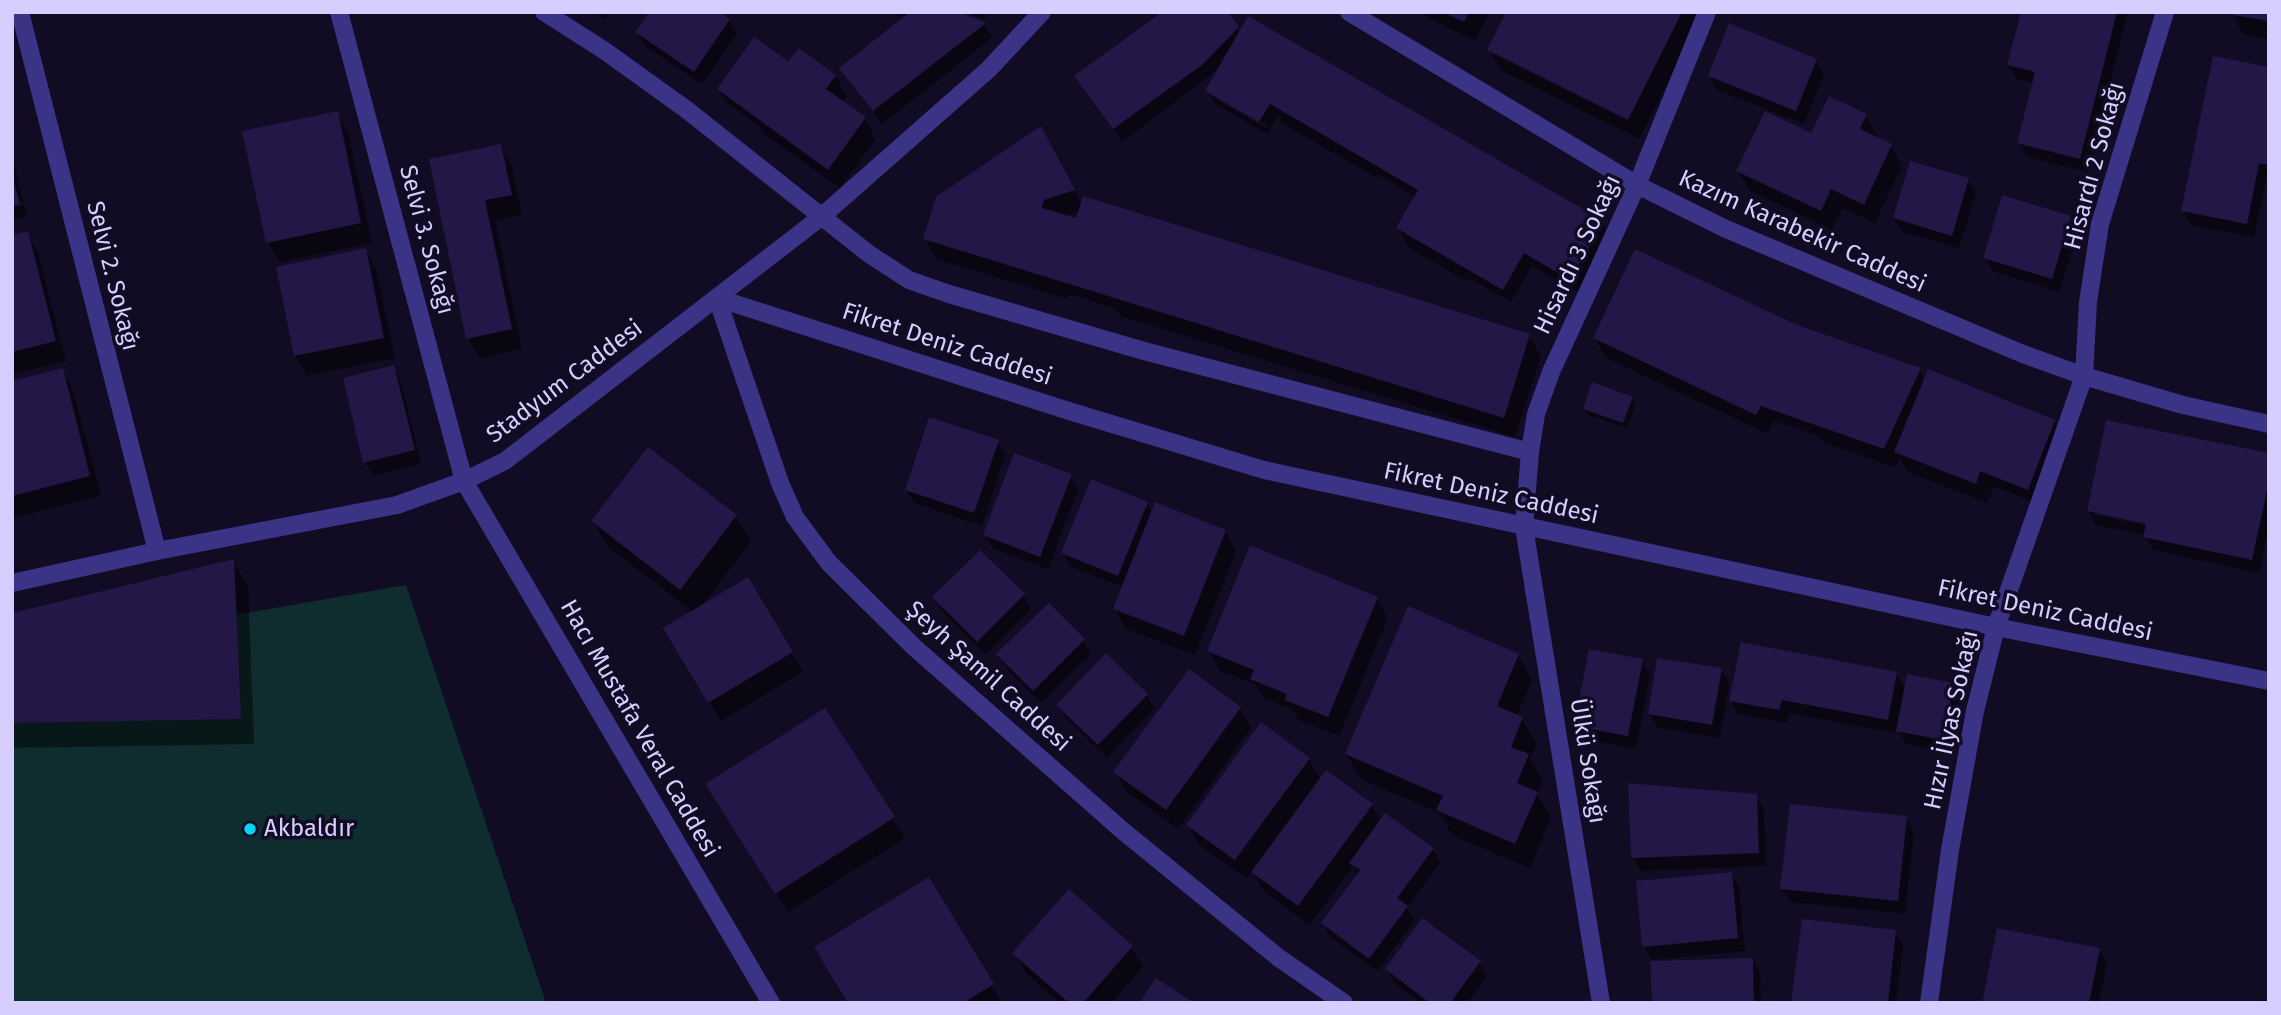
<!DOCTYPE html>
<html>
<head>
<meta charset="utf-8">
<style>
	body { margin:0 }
	#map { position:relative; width:2281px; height:1015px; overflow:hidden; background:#110c23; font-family:"Fira Sans",sans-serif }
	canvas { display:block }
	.frame { position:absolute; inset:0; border:14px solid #d6ceff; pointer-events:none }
</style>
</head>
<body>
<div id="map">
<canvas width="2281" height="1015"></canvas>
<div class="frame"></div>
</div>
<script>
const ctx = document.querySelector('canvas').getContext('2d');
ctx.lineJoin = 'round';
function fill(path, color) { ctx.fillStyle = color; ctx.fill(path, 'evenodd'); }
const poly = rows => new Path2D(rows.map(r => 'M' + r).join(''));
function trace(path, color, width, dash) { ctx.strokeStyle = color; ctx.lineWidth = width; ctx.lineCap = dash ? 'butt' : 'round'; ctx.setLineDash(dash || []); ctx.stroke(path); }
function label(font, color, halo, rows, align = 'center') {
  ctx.font = font + ' "Fira Sans",sans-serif'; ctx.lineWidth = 7; ctx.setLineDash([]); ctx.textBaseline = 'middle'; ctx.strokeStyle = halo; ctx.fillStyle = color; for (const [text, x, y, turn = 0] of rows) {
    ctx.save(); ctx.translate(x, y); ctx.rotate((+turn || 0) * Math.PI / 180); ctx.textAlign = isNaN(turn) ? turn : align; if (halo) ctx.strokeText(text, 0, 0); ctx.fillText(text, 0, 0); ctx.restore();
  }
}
fill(poly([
	[406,585,546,1003,12,1003,12,654]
]), '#0f2d2e');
fill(poly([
	[592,12,609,12,605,19],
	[876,12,955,12,984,24,992,38,882,124,841,68,907,16],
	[963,12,986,12,984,19],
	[1416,12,1490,12,1475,41],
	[1508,12,1700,12,1692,34,1639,139,1500,70,1489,50],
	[2023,12,2127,14,2088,172,2027,157,2019,143,2034,83,2017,79,2009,65],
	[2269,12,2269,39,2243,34,2232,14],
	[729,21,737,34,702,84,645,46,637,32],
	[1237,28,1240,33,1602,223,1610,236,1578,292,1532,266,1511,302,1469,278,1467,281,1409,248,1398,228,1416,197,1378,175,1377,178,1283,124,1278,115,1267,134,1215,104,1207,91,1217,70,1122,142,1076,76],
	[1216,95,1267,125,1266,128,1216,99],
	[1816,60,1824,74,1804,124,1717,90,1710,76],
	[787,63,835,76,847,96,842,102,865,119,876,139,840,188,764,134,760,127,727,103,719,89],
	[2269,69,2269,182,2266,181,2254,237,2191,225,2183,211],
	[337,113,348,133,372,243,279,262,268,242],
	[1866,116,1877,136,1876,139,1891,146,1902,166,1875,223,1842,208,1832,230,1750,191,1738,171,1811,135],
	[500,146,512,166,522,215,495,220,522,349,479,358,468,338,431,161],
	[1052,148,1082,205,1529,336,1541,356,1515,437,1120,316,1116,309,1069,294,1067,299,936,259,925,239],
	[1079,212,1077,221,1064,217],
	[12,151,23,201,12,204],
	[1968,180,1976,193,1959,248,1902,232,1894,218],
	[24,205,27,217,12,221,12,208],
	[2070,218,2078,231,2059,292,1993,271,1985,258],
	[27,233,38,253,66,361,12,374,12,237],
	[365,249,376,269,395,358,307,376,296,356,278,268],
	[1799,328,1920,370,1925,380,2054,421,2062,435,2035,503,1994,486,1987,503,1908,472,1900,458,1896,468,1823,442,1819,436,1774,421,1768,434,1606,358,1595,338],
	[393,367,401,381,421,464,373,476,365,462],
	[62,370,73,390,101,496,12,518,12,382],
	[1632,398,1636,404,1627,428,1588,415,1584,409],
	[998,441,1005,455,982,526,914,503,906,490],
	[648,449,736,516,751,542,700,608,748,579,803,672,721,721,677,648,693,612,607,546,593,521],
	[2269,455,2269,528,2259,573,2153,550,2145,535,2096,525,2088,511],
	[2096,512,2154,524,2154,527,2096,515],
	[1070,476,1078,489,1048,569,993,549,985,535],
	[1147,503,1152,512,1225,531,1236,551,1195,655,1126,629,1115,609,1123,587,1071,567,1063,553],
	[233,561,248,586,254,744,12,748,12,615],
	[1024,595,1031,609,986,655,942,611,934,598],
	[1376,598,1388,618,1339,736,1298,720,1293,710,1263,698,1256,685,1220,671,1209,651],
	[1083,640,1091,654,1041,703,1006,668,999,654],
	[1518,655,1532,680,1517,716,1522,719,1537,744,1530,759,1543,781,1537,794,1551,818,1530,868,1453,836,1439,813,1361,779,1346,754],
	[1642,661,1650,675,1636,749,1584,739,1576,726],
	[1721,669,1729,683,1720,738,1658,728,1650,714],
	[1896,673,1906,690,1953,684,1961,698,1950,753,1906,744,1896,727,1895,733,1789,713,1787,723,1738,714,1731,701],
	[1147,695,1154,709,1107,758,1066,718,1058,705],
	[1240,708,1251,728,1178,829,1127,792,1115,772],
	[825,710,905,838,788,912,719,804],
	[1309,759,1321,780,1372,805,1381,821,1433,849,1440,863,1407,908,1415,920,1377,971,1330,937,1323,923,1358,875,1353,866,1310,925,1264,892,1252,871,1247,879,1199,845,1188,825],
	[1756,796,1764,810,1766,866,1641,871,1633,858],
	[1906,818,1914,832,1905,914,1790,902,1782,889],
	[1731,874,1739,887,1745,951,1651,960,1644,946],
	[928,879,1002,1003,850,1003],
	[1895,932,1903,946,1896,1003,1793,1003],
	[1131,947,1143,967,1111,1003,1060,1003,1026,973,1015,953],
	[2099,949,2107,963,2099,1003,1984,1003],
	[1752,959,1760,973,1761,1003,1653,1003],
	[1479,962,1487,976,1467,1003,1421,1003,1394,983,1387,970]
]), '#0007');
fill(poly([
	[649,12,720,12,730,19,694,72,635,32],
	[910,12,959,12,986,23,873,111,839,68],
	[1162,12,1228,12,1239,27,1202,65,1113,129,1074,76],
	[1443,12,1469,12,1464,22],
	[1506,12,1682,12,1628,120,1487,50],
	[2021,12,2117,12,2080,159,2017,143,2035,72,2007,65],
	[2227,12,2269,12,2269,21,2227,14],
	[1248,16,1604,221,1570,280,1524,253,1503,290,1396,228,1418,190,1270,104,1259,122,1205,91],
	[1729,23,1817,59,1796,111,1708,76],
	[754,37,788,61,799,48,836,75,826,89,866,117,828,170,717,89],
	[2213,56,2269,67,2269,165,2259,163,2247,224,2181,211],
	[1829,96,1867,114,1860,129,1892,144,1864,205,1831,189,1821,211,1736,171,1765,111,1811,133],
	[338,111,361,223,266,243,242,131],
	[1041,126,1075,190,1044,200,1042,208,1076,218,1083,196,1530,334,1504,418,923,239,936,197],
	[501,144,512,195,485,200,512,329,466,339,429,159],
	[1910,161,1969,178,1952,236,1893,218],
	[12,175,20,204,12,206],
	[2002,195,2071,216,2052,279,1983,258],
	[28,231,56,341,12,352,12,235],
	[366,248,384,338,294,356,276,267],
	[1635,249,1797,325,1921,368,1884,449,1761,406,1756,415,1593,338],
	[394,365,415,450,363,463,343,378],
	[63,368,90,476,12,496,12,381],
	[1928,369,2055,420,2028,490,1980,471,1976,484,1894,452],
	[1592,382,1633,397,1623,423,1583,409],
	[929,417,999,440,974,513,905,490],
	[2106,420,2269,453,2269,481,2252,560,2143,537,2146,524,2087,511],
	[648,447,737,515,680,590,591,521],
	[1014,453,1072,474,1040,557,983,535],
	[1091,479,1148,502,1118,576,1061,553],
	[1155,502,1226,530,1184,636,1113,609],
	[1250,545,1378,597,1328,717,1285,700,1287,694,1250,679,1254,670,1207,651],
	[980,550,1025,594,977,642,932,597],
	[234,559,241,719,12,723,12,613],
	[748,577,793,652,708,703,663,628],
	[1049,603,1085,639,1033,691,996,654],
	[1408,606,1519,654,1497,706,1523,717,1511,747,1529,754,1517,783,1538,792,1515,844,1436,810,1443,796,1345,754],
	[1741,642,1897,672,1888,720,1782,700,1779,710,1729,701],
	[1589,649,1643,659,1628,736,1574,726],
	[1106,653,1148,694,1098,745,1056,705],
	[1657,658,1722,668,1712,725,1648,714],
	[1189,669,1241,707,1166,810,1113,772],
	[1907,674,1954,683,1943,740,1896,731],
	[825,708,895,817,775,894,705,784],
	[1261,722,1310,758,1235,860,1186,825],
	[1326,770,1373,804,1298,906,1251,872],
	[1628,783,1757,794,1759,853,1631,858],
	[1790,804,1907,816,1898,901,1780,889],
	[1385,813,1434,848,1397,898,1408,906,1369,959,1321,923,1360,870,1349,863],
	[1732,872,1738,938,1642,947,1636,881],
	[929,877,994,984,963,1003,848,1003,814,947],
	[1069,889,1133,946,1083,1003,1069,1003,1012,953],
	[1422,918,1481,961,1450,1003,1430,1003,1385,969],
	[1802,919,1896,930,1888,1003,1791,1003],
	[1997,928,2100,948,2089,1003,1982,1003],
	[1753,958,1754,1003,1652,1003,1650,961],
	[1156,978,1194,1003,1139,1003]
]), '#221746');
trace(poly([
	[20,12,157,551],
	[339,12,464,481,771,1003],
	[544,12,605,51,687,110,869,254,909,280,949,294,1144,351,1530,452],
	[1349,12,1637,185,1726,229,2023,354,2084,376,2183,405,2269,424],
	[717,298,1069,411,1264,470,1996,627,2269,681],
	[717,298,780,483,795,517,829,563,914,647,1123,831,1279,958,1344,1003],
	[12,583,157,551,397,505,464,481,505,461,821,217,989,69,1042,12],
	[1601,1003,1524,527,1530,452,1536,414,1551,372,1637,185,1707,12],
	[1929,1003,1950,850,1975,711,1996,627,2084,376,2088,302,2100,224,2165,12]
]), '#3a3386', 18);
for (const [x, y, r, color] of [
	[250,829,7,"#00d5f9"]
]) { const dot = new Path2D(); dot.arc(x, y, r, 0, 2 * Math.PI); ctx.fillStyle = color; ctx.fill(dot); trace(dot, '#110c23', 2.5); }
label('24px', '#d6ceff', '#110c23', [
	["Hisardı 2 Sokağı",2095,166,-75],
	["Kazım Karabekir Caddesi",1802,232,24],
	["Selvi 3. Sokağı",426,240,75],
	["Hisardı 3 Sokağı",1578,255,-65],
	["Selvi 2. Sokağı",112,276,76],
	["Fikret Deniz Caddesi",947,345,18],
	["Stadyum Caddesi",565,382,-37],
	["Fikret Deniz Caddesi",1491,494,12],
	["Fikret Deniz Caddesi",2045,611,12],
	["Şeyh Şamil Caddesi",988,677,42],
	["Hızır İlyas Sokağı",1952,720,-78],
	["Hacı Mustafa Veral Caddesi",639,729,60],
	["Ülkü Sokağı",1587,761,81]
]);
label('24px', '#d6ceff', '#110c23', [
	["Akbaldır",264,829]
], 'left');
</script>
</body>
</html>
